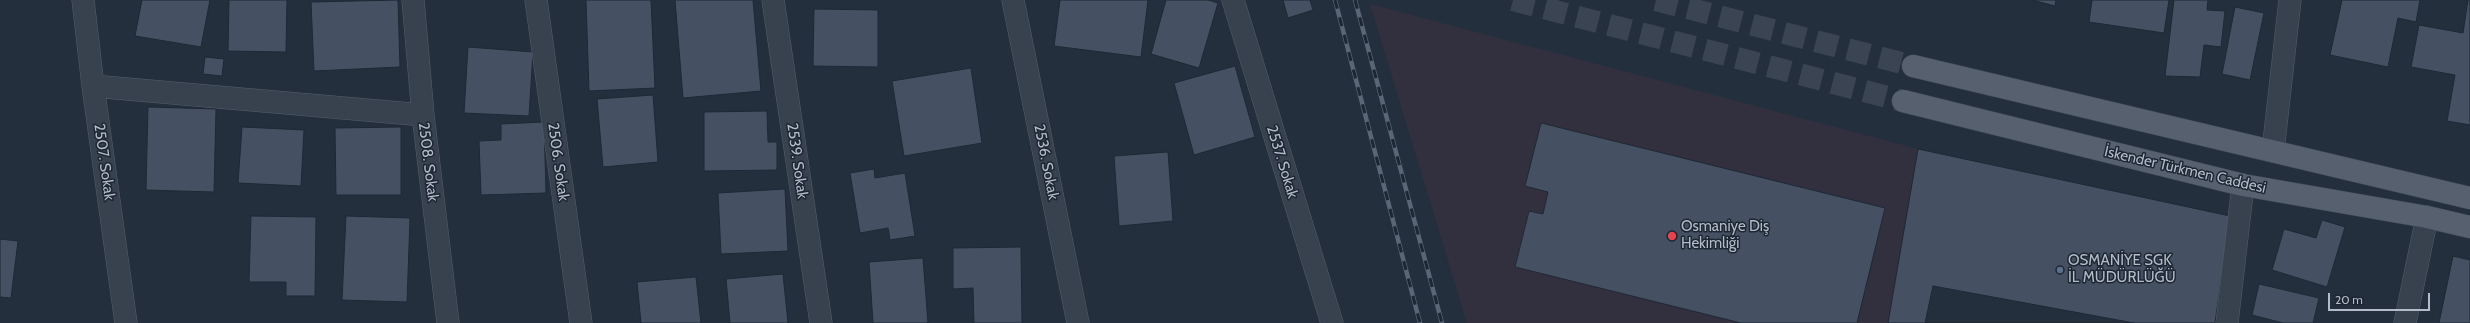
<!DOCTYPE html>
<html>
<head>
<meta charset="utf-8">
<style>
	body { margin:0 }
	#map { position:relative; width:2470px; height:323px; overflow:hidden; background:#242f3e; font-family:Cabin,sans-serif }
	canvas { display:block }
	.scale { position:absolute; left:2328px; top:293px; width:102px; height:18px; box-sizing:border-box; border:2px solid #b4bcc9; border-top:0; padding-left:5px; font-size:12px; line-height:14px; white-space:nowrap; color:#b4bcc9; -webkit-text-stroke:3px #1d2633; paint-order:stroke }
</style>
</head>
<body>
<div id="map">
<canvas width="2470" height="323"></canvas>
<div class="scale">20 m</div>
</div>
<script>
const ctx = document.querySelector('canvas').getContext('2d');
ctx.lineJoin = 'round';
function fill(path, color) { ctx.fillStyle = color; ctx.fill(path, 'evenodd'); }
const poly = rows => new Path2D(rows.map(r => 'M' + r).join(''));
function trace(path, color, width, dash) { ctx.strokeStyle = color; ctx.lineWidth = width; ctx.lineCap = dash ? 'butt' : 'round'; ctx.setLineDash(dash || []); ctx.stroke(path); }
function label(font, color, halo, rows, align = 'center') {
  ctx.font = font + ' Cabin,sans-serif'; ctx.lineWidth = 3; ctx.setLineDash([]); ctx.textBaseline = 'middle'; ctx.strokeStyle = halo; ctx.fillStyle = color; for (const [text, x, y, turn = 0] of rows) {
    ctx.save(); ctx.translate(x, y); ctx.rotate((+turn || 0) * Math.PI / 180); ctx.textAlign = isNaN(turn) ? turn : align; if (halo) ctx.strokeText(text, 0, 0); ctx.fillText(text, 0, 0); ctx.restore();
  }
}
fill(poly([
	[1370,4,1918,149,1888,323,1467,323]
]), '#32303f');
const building = poly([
	[142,0,210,0,201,47,135,36,142,0],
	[229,0,287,0,286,52,228,51,229,0],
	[398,0,400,67,314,71,311,2,398,0],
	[586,0,651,0,655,88,589,91,586,0],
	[675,0,753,0,761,91,683,98,675,0],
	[1060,0,1148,0,1141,57,1054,46,1060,0],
	[1166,0,1208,0,1218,3,1199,68,1151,54,1166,0],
	[1283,0,1310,0,1313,10,1288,18,1283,0],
	[2032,0,2056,0,2055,6,2032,0],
	[2092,0,2169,0,2164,33,2089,22,2092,0],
	[2174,0,2208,0,2207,10,2225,11,2221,47,2204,45,2200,77,2165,76,2174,0],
	[2342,0,2420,0,2416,22,2398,18,2388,67,2330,55,2342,0],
	[2468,0,2470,0,2470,125,2447,121,2455,75,2411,67,2419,25,2463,33,2468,0],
	[2235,7,2264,13,2250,80,2222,74,2235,7],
	[814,9,878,10,878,67,813,66,814,9],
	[468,47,533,52,529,116,464,113,468,47],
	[205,57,224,59,222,76,203,74,205,57],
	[1235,66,1255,137,1194,155,1174,83,1235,66],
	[971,68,982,143,904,156,892,81,971,68],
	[653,95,658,162,603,167,597,99,653,95],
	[148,107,216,109,214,192,146,190,148,107],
	[767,111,768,142,777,142,777,170,704,171,704,112,767,111],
	[544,122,546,193,481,195,479,141,501,140,501,124,544,122],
	[1541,123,1885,208,1857,323,1741,323,1515,267,1529,211,1543,214,1548,192,1525,186,1541,123],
	[242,127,304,130,301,186,238,183,242,127],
	[401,127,401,195,336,195,335,128,401,127],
	[1918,149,2230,216,2215,323,1888,323,1918,149],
	[1168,152,1173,221,1119,226,1114,156,1168,152],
	[874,169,875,178,905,173,915,236,890,240,888,228,860,233,850,173,874,169],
	[785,189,788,251,721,254,718,193,785,189],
	[251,216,316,217,315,296,286,296,286,282,249,282,251,216],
	[346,216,410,218,407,302,342,300,346,216],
	[2322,220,2345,227,2327,287,2272,270,2284,229,2316,238,2322,220],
	[0,239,18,241,11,298,0,297,0,239],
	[1021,247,1022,323,974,323,973,288,953,289,953,248,1021,247],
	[2453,256,2470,260,2470,323,2439,323,2453,256],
	[923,258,928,323,873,323,869,262,923,258],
	[783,274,788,323,730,323,726,279,783,274],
	[696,277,701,323,641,323,637,282,696,277],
	[2259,284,2319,298,2313,323,2283,323,2252,315,2259,284],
	[1933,286,2134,323,1925,323,1933,286]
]);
fill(building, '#455162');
trace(building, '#1f2835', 1);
trace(poly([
	[1513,0,1903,101],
	[1656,0,1913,66]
]), '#3a4453', 22, [22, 11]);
const minor = poly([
	[83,0,93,86,126,323],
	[413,0,423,115,448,323],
	[536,0,581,323],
	[773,0,821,323],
	[1013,0,1078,323],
	[1233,0,1332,323],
	[93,86,423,115],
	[2273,151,2290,0],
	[2227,323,2243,185],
	[2405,323,2427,217]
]);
const major = poly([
	[1913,66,2470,198],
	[1903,101,2243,185,2427,217,2470,227]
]);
trace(minor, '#565f6c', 23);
trace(major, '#414a57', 23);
trace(minor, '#38414e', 22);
trace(major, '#56606e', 22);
const rail = poly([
	[1335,0,1420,323],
	[1355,0,1442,323]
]);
trace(rail, '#5a6575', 4.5);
trace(rail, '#1d2633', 3, [9]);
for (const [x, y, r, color] of [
	[1672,236,5,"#e0444e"],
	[2060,270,4,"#5c6f8a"]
]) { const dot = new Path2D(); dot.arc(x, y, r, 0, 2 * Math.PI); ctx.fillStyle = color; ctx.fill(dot); trace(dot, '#1d2633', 1.5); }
label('15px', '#b4bcc9', '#1d2633', [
	["2539. Sokak",797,161,82],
	["2507. Sokak",104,162,82],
	["2508. Sokak",428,162,83],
	["2506. Sokak",558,162,82],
	["2536. Sokak",1046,162,79],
	["2537. Sokak",1282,162,73],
	["İskender Türkmen Caddesi",2185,170,13]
]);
label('15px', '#b4bcc9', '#1d2633', [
	["Osmaniye Diş",1681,227],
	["Hekimliği",1681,244],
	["OSMANİYE SGK",2068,261],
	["İL MÜDÜRLÜĞÜ",2068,278]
], 'left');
</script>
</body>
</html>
